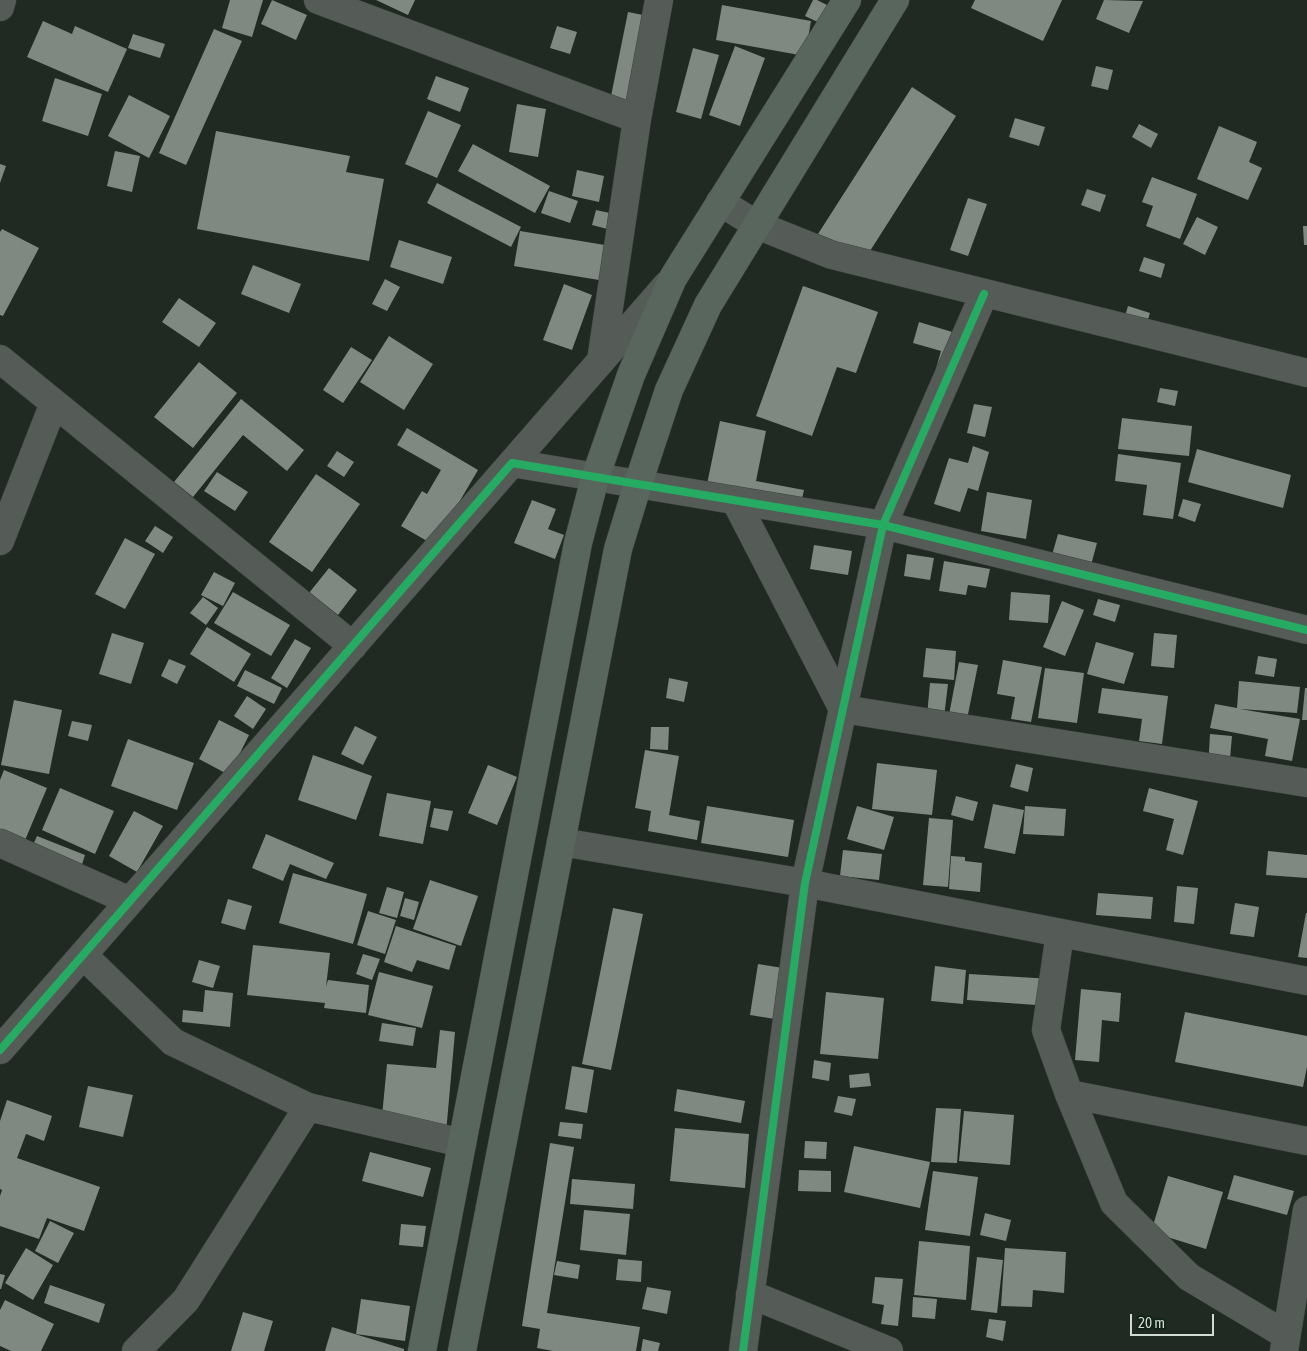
<!DOCTYPE html>
<html>
<head>
<meta charset="utf-8">
<style>
	body { margin:0 }
	#map { position:relative; width:1307px; height:1351px; overflow:hidden; background:#202922; font-family:"Asap Condensed",sans-serif }
	canvas { display:block }
	.scale { position:absolute; left:1130px; top:1314px; width:84px; height:22px; box-sizing:border-box; border:2px solid #d1dbd3; border-top:0; padding-left:6px; font-size:15px; line-height:18px; white-space:nowrap; color:#d1dbd3; -webkit-text-stroke:4px #122317; paint-order:stroke }
</style>
</head>
<body>
<div id="map">
<canvas width="1307" height="1351"></canvas>
<div class="scale">20 m</div>
</div>
<script>
const ctx = document.querySelector('canvas').getContext('2d');
ctx.lineJoin = 'round';
function fill(path, color) { ctx.fillStyle = color; ctx.fill(path, 'evenodd'); }
const poly = rows => new Path2D(rows.map(r => 'M' + r).join(''));
function trace(path, color, width, dash) { ctx.strokeStyle = color; ctx.lineWidth = width; ctx.lineCap = dash ? 'butt' : 'round'; ctx.setLineDash(dash || []); ctx.stroke(path); }
fill(poly([
	[230,0,263,0,252,37,222,28],
	[272,0,307,15,296,40,261,24],
	[376,0,415,0,408,15],
	[813,0,817,0,831,7,822,24,805,16],
	[975,0,1062,0,1043,41,971,8],
	[1104,0,1143,1,1129,33,1096,19],
	[722,5,811,21,805,56,716,40],
	[628,12,653,17,633,111,609,106],
	[43,21,72,34,75,26,127,49,108,92,27,57],
	[557,26,577,32,570,54,550,48],
	[214,29,242,41,186,165,159,153],
	[133,34,165,44,160,58,128,48],
	[735,46,765,58,740,126,709,115],
	[693,48,719,55,701,119,676,112],
	[1096,66,1113,70,1108,90,1091,86],
	[436,76,469,88,460,112,427,99],
	[55,78,102,94,88,136,42,121],
	[912,87,956,116,863,262,818,234],
	[129,95,170,116,149,158,108,136],
	[517,104,546,109,538,157,509,152],
	[428,111,461,125,437,178,405,164],
	[1015,118,1045,127,1039,146,1009,137],
	[1139,124,1158,134,1151,148,1132,137],
	[1219,126,1257,142,1249,162,1262,168,1248,200,1197,179],
	[216,131,350,156,346,172,384,179,369,261,197,229],
	[473,144,550,186,535,213,458,171],
	[115,151,140,156,132,192,107,186],
	[0,164,6,166,0,183],
	[577,170,604,176,599,202,572,196],
	[1152,177,1197,194,1180,239,1146,226,1153,206,1142,202],
	[437,183,521,227,511,247,427,203],
	[1087,189,1106,195,1100,212,1081,205],
	[549,191,578,201,570,223,541,213],
	[968,198,987,204,968,256,950,250],
	[596,210,619,215,615,231,592,225],
	[1197,217,1218,227,1205,255,1183,244],
	[1303,226,1307,226,1307,245,1304,245],
	[2,229,39,248,3,316,0,315,0,232],
	[520,231,611,246,605,281,514,266],
	[399,240,452,257,443,284,390,267],
	[1144,257,1165,264,1161,278,1139,271],
	[253,265,301,284,289,313,241,294],
	[385,279,400,287,387,311,372,304],
	[564,284,592,295,572,350,543,340],
	[803,286,878,312,856,373,837,367,812,436,756,416],
	[179,298,216,323,199,347,162,322],
	[1128,306,1150,313,1147,323,1125,316],
	[919,322,969,337,933,379,941,351,913,343],
	[389,336,433,364,404,410,360,382],
	[351,347,372,360,343,403,323,390],
	[199,362,237,393,193,448,154,417],
	[1160,388,1178,391,1175,406,1157,402],
	[241,399,304,450,287,471,243,435,193,497,174,482],
	[974,404,992,407,985,437,967,433],
	[1122,418,1192,426,1189,456,1118,449],
	[720,421,766,431,756,481,804,490,799,513,705,494],
	[407,428,478,470,434,545,401,526,422,491,427,494,441,470,397,445],
	[973,446,989,452,978,491,968,488,960,512,934,504,949,458,968,463],
	[1197,449,1291,475,1283,508,1188,482],
	[337,451,354,462,344,477,327,466],
	[1118,454,1181,463,1173,519,1143,515,1147,485,1115,481],
	[217,472,248,492,235,511,204,491],
	[316,474,360,504,312,572,269,542],
	[987,492,1032,500,1026,539,981,531],
	[1183,499,1201,504,1195,522,1178,516],
	[532,500,556,509,548,529,564,535,555,559,514,543],
	[155,526,173,537,163,553,145,541],
	[1058,534,1097,543,1091,565,1052,555],
	[125,538,155,554,125,609,95,594],
	[814,545,852,551,848,575,810,569],
	[907,554,934,558,930,580,904,576],
	[944,561,990,569,986,588,968,585,966,595,939,591],
	[329,568,357,590,338,615,309,593],
	[214,572,235,583,223,606,201,595],
	[233,592,290,625,271,656,214,623],
	[1011,592,1050,595,1048,623,1009,620],
	[203,597,218,608,206,625,190,613],
	[1098,599,1120,605,1115,622,1093,615],
	[1062,601,1084,610,1065,656,1043,647],
	[207,627,251,654,234,682,190,654],
	[112,633,144,643,131,684,99,674],
	[1154,633,1177,635,1174,668,1151,666],
	[295,639,311,648,287,688,271,678],
	[1096,642,1134,653,1124,684,1087,674],
	[926,648,956,651,954,680,923,677],
	[1258,656,1277,659,1274,677,1255,674],
	[169,659,186,666,177,684,161,676],
	[1003,660,1042,667,1031,722,1011,719,1015,697,997,694],
	[959,662,978,665,966,724,948,720],
	[1045,668,1084,673,1077,723,1038,718],
	[245,670,282,688,274,704,237,686],
	[669,678,688,682,684,702,666,698],
	[1239,681,1300,687,1297,713,1240,709,1300,719,1292,761,1265,756,1268,739,1210,728,1215,704,1237,708],
	[930,683,948,684,944,717,927,716],
	[1102,688,1168,696,1162,744,1139,741,1142,719,1098,713],
	[1305,688,1307,688,1307,720,1302,720],
	[247,696,266,709,253,729,234,716],
	[14,700,62,710,49,774,1,765],
	[219,720,249,735,229,775,199,759],
	[72,721,92,725,88,741,68,736],
	[355,726,377,737,363,765,341,754],
	[651,727,669,727,668,750,650,749],
	[1210,734,1232,736,1229,770,1208,769],
	[128,739,194,763,177,810,111,786],
	[645,750,679,756,669,815,700,821,697,840,648,831,651,811,635,808],
	[313,755,372,776,356,820,298,800],
	[877,763,937,770,932,815,872,809],
	[1016,764,1033,768,1028,792,1010,787],
	[488,765,517,777,497,825,468,813],
	[4,770,47,788,23,845,0,835,0,780],
	[60,788,114,811,95,854,42,830],
	[1149,788,1198,801,1183,855,1166,850,1174,819,1143,811],
	[387,793,431,801,423,844,379,836],
	[956,796,978,802,973,821,951,815],
	[993,804,1024,810,1015,854,984,848],
	[707,806,794,820,788,857,701,843],
	[857,806,894,817,884,850,847,839],
	[1025,806,1066,809,1064,836,1023,834],
	[434,808,453,811,448,831,430,827],
	[134,811,163,826,137,872,109,856],
	[929,818,953,820,948,887,923,885],
	[266,834,334,863,326,879,290,864,283,881,252,868],
	[37,836,85,855,80,871,30,852],
	[843,850,882,854,879,880,840,876],
	[1268,851,1307,855,1307,878,1266,875],
	[951,856,965,857,965,861,982,863,980,892,949,889],
	[293,873,367,894,353,944,279,923],
	[430,880,478,896,461,946,413,929],
	[1177,886,1198,888,1194,924,1174,922],
	[387,887,404,892,397,918,379,913],
	[1098,893,1153,897,1151,919,1096,915],
	[405,898,419,902,414,920,400,916],
	[228,899,252,906,245,930,221,923],
	[1235,903,1259,907,1254,937,1230,934],
	[613,908,643,914,611,1070,582,1064],
	[368,911,396,920,385,954,357,945],
	[1306,913,1307,913,1307,958,1298,957],
	[396,926,456,946,449,970,417,960,412,972,384,962],
	[253,945,330,953,326,987,328,980,369,985,366,1013,324,1008,325,1003,247,995],
	[363,954,380,959,372,980,356,974],
	[199,960,220,966,213,988,192,982],
	[758,964,789,969,781,1020,750,1015],
	[935,966,966,970,963,1004,931,1001],
	[379,972,433,986,422,1028,368,1015],
	[969,974,1052,979,1050,1006,967,1000],
	[1081,989,1121,993,1119,1022,1102,1020,1099,1062,1075,1060],
	[205,990,233,993,230,1027,182,1022,183,1010,203,1012],
	[826,992,884,998,878,1059,820,1054],
	[1185,1012,1307,1036,1307,1067,1303,1087,1175,1062],
	[382,1023,416,1028,413,1046,379,1041],
	[440,1030,455,1032,446,1133,381,1127,387,1064,436,1068],
	[814,1060,831,1063,829,1081,812,1078],
	[572,1066,594,1070,587,1113,565,1109],
	[869,1073,871,1086,850,1088,849,1075],
	[88,1086,133,1095,123,1137,79,1127],
	[677,1089,745,1101,741,1123,674,1111],
	[838,1096,856,1099,852,1116,834,1112],
	[7,1100,52,1116,44,1141,26,1134,17,1158,100,1187,84,1231,47,1218,39,1239,0,1226,0,1196,2,1190,0,1189,0,1121],
	[936,1108,961,1109,957,1163,931,1162],
	[964,1111,1014,1115,1010,1165,959,1161],
	[560,1122,583,1124,581,1139,558,1136],
	[675,1128,749,1134,745,1188,670,1181],
	[805,1141,827,1142,826,1159,804,1158],
	[550,1143,574,1147,547,1313,640,1327,636,1351,553,1351,537,1348,540,1329,522,1326],
	[854,1146,930,1162,920,1208,844,1192],
	[370,1152,431,1168,423,1197,362,1181],
	[799,1170,831,1171,831,1192,798,1191],
	[933,1171,978,1177,970,1236,925,1230],
	[1234,1175,1294,1191,1287,1215,1227,1199],
	[1168,1176,1223,1192,1206,1249,1151,1232],
	[572,1179,635,1184,633,1209,570,1204],
	[584,1210,630,1214,626,1255,580,1250],
	[985,1213,1011,1220,1006,1241,980,1235],
	[50,1221,74,1233,58,1263,35,1251],
	[401,1224,426,1226,423,1247,399,1245],
	[919,1241,970,1246,966,1300,914,1295],
	[26,1248,53,1265,33,1300,5,1283],
	[1005,1248,1066,1252,1064,1293,1033,1290,1032,1307,1001,1306],
	[977,1257,1003,1260,997,1313,971,1310],
	[618,1259,642,1261,641,1282,616,1280],
	[557,1261,580,1265,578,1279,554,1275],
	[0,1274,5,1275,1,1289,0,1289],
	[875,1277,903,1279,898,1326,881,1324,884,1305,872,1303],
	[50,1285,105,1304,99,1323,44,1303],
	[647,1287,671,1291,667,1314,642,1309],
	[913,1297,937,1299,935,1319,912,1317],
	[361,1299,410,1306,405,1341,356,1334],
	[5,1300,54,1324,41,1351,11,1351,0,1346,0,1310],
	[243,1312,273,1321,264,1351,231,1351],
	[989,1319,1006,1321,1003,1341,986,1337],
	[332,1327,404,1349,404,1351,325,1351],
	[643,1339,660,1343,658,1351,641,1351]
]), '#808882');
const minor = poly([
	[318,0,637,119],
	[0,7,2,0],
	[720,202,757,225,832,255,1307,373],
	[0,359,353,646],
	[601,361,637,119,659,0],
	[512,463,667,285],
	[735,500,843,709,1307,783],
	[0,541,54,403],
	[561,842,805,883,1307,981],
	[0,843,130,901],
	[1060,933,1046,1030,1069,1094,1114,1203,1189,1277,1286,1335],
	[83,955,173,1042,308,1107,462,1143],
	[0,1050,512,463,883,525,1307,630],
	[1069,1094,1307,1141],
	[750,1294,889,1351],
	[136,1351,186,1300,308,1107],
	[743,1351,805,883,883,525,984,294],
	[1284,1351,1307,1210]
]);
const major = poly([
	[422,1351,578,543,595,478,631,375,673,278,847,0],
	[462,1351,618,549,638,484,669,390,708,305,895,0]
]);
trace(minor, '#3e4540', 29);
trace(major, '#3e4540', 29);
trace(minor, '#555c57', 28);
trace(major, '#59665d', 28);
trace(poly([
	[0,1050,512,463,883,525,1307,630],
	[743,1351,805,883,883,525,984,294]
]), '#26ab63', 8);
</script>
</body>
</html>
